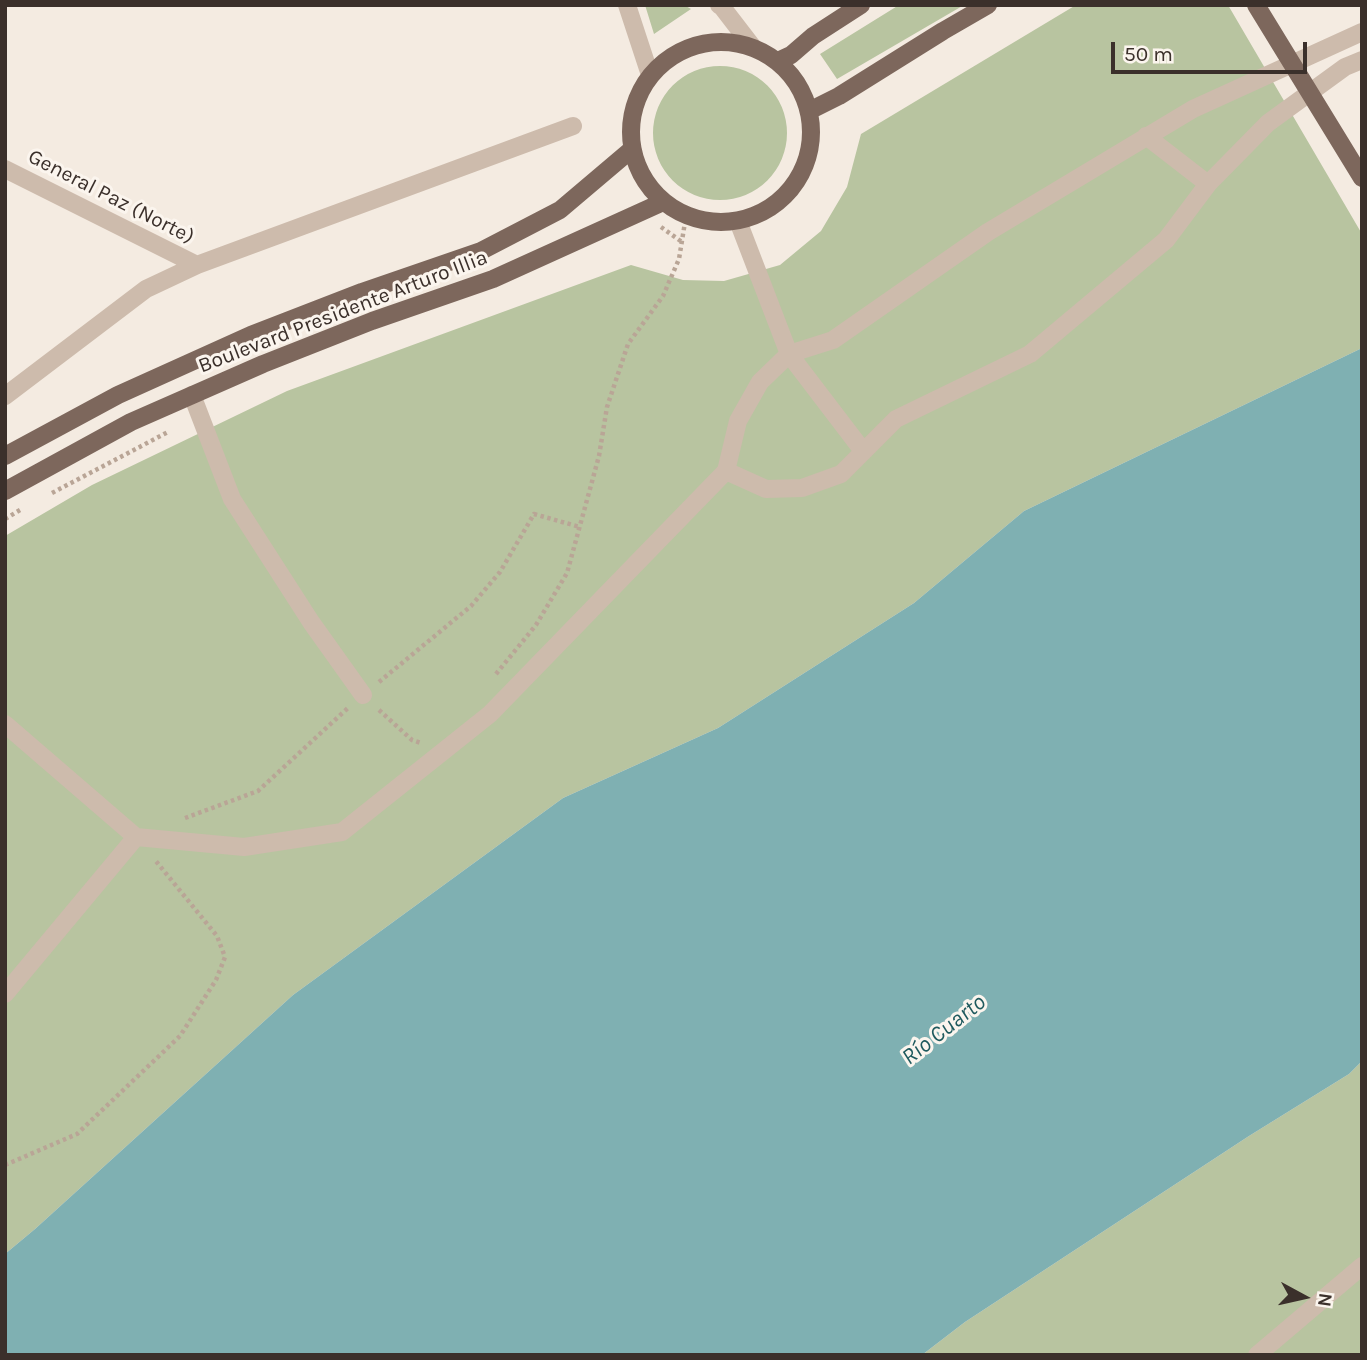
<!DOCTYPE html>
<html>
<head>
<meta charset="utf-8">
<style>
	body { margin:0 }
	#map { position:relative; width:1367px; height:1360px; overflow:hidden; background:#f4ebe1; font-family:Karla,sans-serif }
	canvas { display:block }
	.frame { position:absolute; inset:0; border:7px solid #3b302b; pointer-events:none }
	.north { position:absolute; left:1269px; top:1262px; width:70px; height:70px; -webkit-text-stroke:5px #fbf5ee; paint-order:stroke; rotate:98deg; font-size:19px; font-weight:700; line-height:28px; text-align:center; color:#3b302b }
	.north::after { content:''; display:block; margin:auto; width:24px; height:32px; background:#3b302b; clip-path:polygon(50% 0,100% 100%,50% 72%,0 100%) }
	.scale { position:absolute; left:1111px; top:42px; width:196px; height:32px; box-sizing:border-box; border:4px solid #3b302b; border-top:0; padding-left:9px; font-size:21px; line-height:24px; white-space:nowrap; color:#3b302b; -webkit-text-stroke:5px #fbf5ee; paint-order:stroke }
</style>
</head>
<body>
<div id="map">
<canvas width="1367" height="1360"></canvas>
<div class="frame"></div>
<div class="north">N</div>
<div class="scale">50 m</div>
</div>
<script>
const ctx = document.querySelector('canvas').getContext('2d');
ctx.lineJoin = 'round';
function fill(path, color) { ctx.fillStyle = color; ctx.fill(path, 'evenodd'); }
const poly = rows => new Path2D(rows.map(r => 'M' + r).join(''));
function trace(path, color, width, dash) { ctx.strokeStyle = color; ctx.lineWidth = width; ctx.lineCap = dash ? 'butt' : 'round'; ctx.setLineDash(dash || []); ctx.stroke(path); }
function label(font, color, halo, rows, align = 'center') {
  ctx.font = font + ' Karla,sans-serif'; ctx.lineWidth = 6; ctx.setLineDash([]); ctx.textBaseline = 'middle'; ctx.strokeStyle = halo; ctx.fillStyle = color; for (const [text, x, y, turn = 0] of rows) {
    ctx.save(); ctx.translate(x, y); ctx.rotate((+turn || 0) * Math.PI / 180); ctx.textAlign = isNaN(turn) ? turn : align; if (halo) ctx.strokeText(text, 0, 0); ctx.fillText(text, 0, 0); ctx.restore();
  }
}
fill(poly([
	[645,5,684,5,691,9,654,34],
	[899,5,964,5,837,79,820,54],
	[1076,5,1228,5,1362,234,1362,348,1024,511,914,603,718,728,563,798,293,995,35,1229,5,1254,5,536,92,485,287,391,631,265,683,280,724,281,780,265,821,231,847,187,861,134],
	'653 133a67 67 0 1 1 134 0a67 67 0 1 1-134 0Z',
	[1362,1061,1362,1355,922,1355,965,1322,1249,1136,1349,1074]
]), '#b8c4a0');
fill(poly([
	[1362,348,1362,1061,1349,1074,1249,1136,965,1322,922,1355,5,1355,5,1254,35,1229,293,995,563,798,718,728,914,603,1024,511]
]), '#7fb0b2');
trace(poly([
	[661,227,682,242],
	[52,493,168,432],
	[5,519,20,510],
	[496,674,536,625,567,573,599,456,607,407,628,344,663,296,679,259,686,216],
	[379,682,471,606,500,572,534,514,580,527],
	[379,710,412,740,421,743],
	[185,818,258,791,349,707],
	[5,1165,77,1134,180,1036,216,980,225,957,217,936,155,860]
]), '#b9a596', 4.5, [3.5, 3.5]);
trace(poly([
	[627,5,650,75],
	[719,5,722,7,752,46],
	[1146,136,1208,184],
	[5,169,197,265],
	[738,221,789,354,863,451],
	[192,395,232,499,311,622,363,695],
	[5,396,146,289,197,265,573,126],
	[726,471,738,421,760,382,789,354,833,340,988,232,1193,109,1362,32],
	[5,724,136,837,244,847,342,832,490,714,726,471,766,489,802,488,841,474,896,419,1030,354,1166,240,1208,184,1268,123,1345,67,1362,60],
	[5,994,136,837],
	[1257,1355,1362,1266]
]), '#cdbbac', 18);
trace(poly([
	'631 132a90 90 0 1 1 180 0a90 90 0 1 1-180 0Z',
	[778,61,791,55,813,36,861,5],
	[809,111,839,96,943,31,988,5],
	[5,456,118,395,251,335,362,292,481,251,560,210,632,149],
	[5,491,131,422,263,364,372,321,493,279,663,202]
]), '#7d675c', 18);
trace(poly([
	[1256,5,1362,178]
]), '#7d675c', 18);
label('21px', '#3b302b', '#fbf5ee', [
	["General Paz (Norte)",111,197,27],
	["Boulevard Presidente Arturo Illia",343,312,-21]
]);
label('italic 23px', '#1f5a5e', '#fbf5ee', [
	["Río Cuarto",944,1030,-38]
]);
</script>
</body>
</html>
